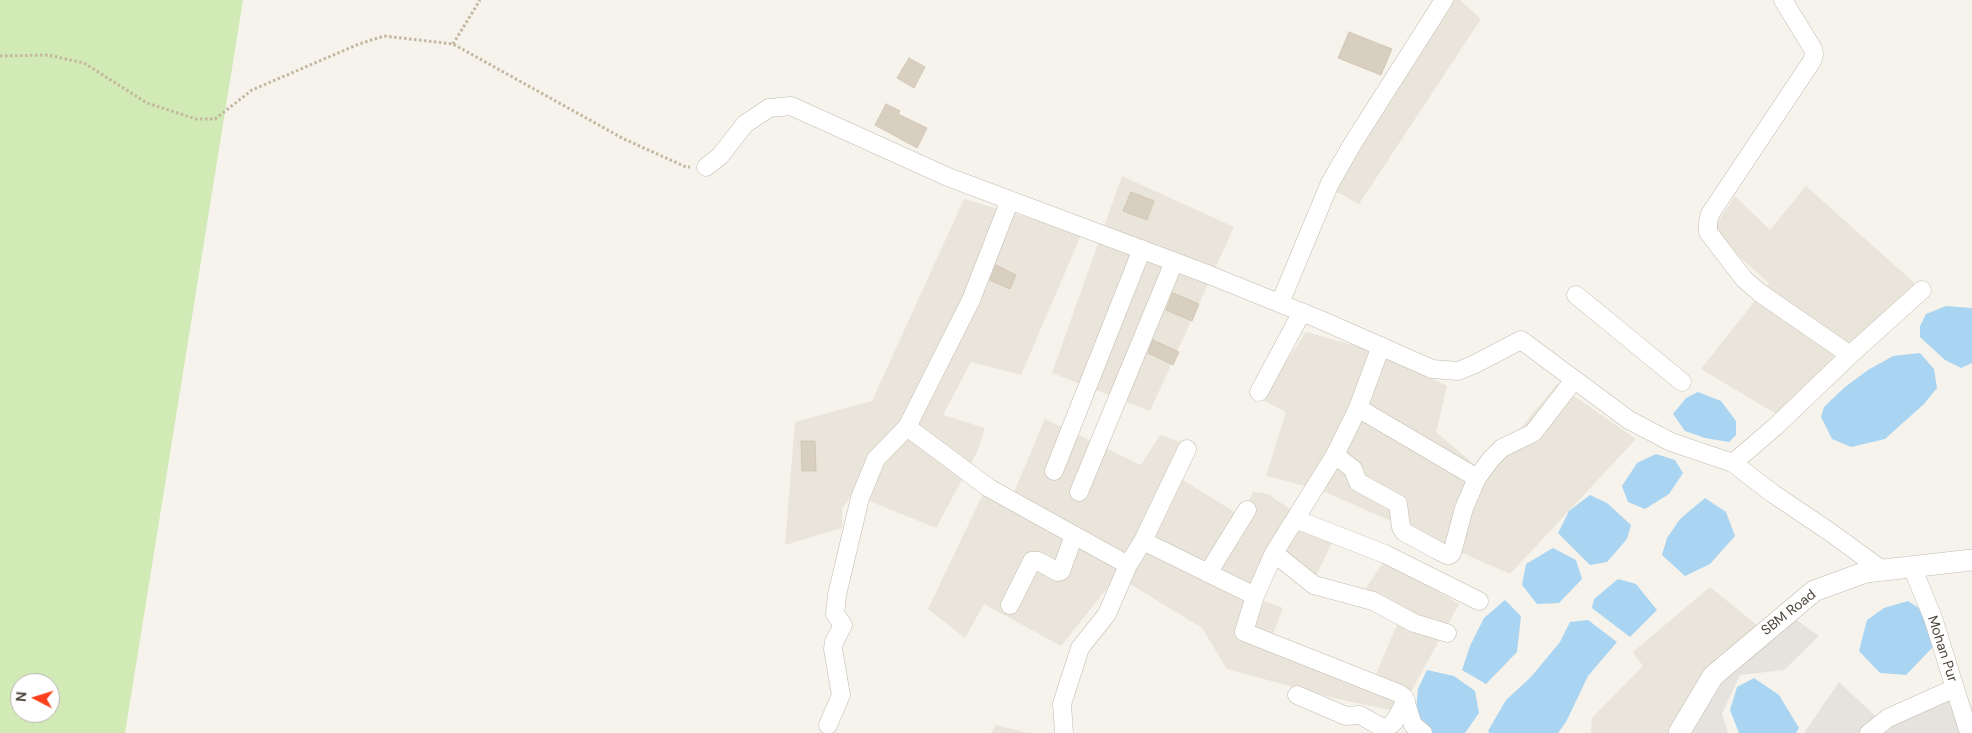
<!DOCTYPE html>
<html>
<head>
<meta charset="utf-8">
<style>
	body { margin:0 }
	#map { position:relative; width:1972px; height:733px; overflow:hidden; background:#f6f3ec; font-family:"DM Sans",sans-serif }
	canvas { display:block }
	.north { position:absolute; left:10px; top:673px; width:50px; height:50px; box-sizing:border-box; background:#fff; border:1px solid #b7b4b0; border-radius:50%; rotate:275deg; font-size:14px; font-weight:700; line-height:20px; text-align:center; color:#4b4439 }
	.north::after { content:''; display:block; margin:auto; width:18px; height:22px; background:#fc3f1d; clip-path:polygon(50% 0,100% 100%,50% 72%,0 100%) }
</style>
</head>
<body>
<div id="map">
<canvas width="1972" height="733"></canvas>
<div class="north">N</div>
</div>
<script>
const ctx = document.querySelector('canvas').getContext('2d');
ctx.lineJoin = 'round';
function fill(path, color) { ctx.fillStyle = color; ctx.fill(path, 'evenodd'); }
const poly = rows => new Path2D(rows.map(r => 'M' + r).join(''));
function trace(path, color, width, dash) { ctx.strokeStyle = color; ctx.lineWidth = width; ctx.lineCap = dash ? 'butt' : 'round'; ctx.setLineDash(dash || []); ctx.stroke(path); }
function label(font, color, halo, rows, align = 'center') {
  ctx.font = font + ' "DM Sans",sans-serif'; ctx.lineWidth = 4.5; ctx.setLineDash([]); ctx.textBaseline = 'middle'; ctx.strokeStyle = halo; ctx.fillStyle = color; for (const [text, x, y, turn = 0] of rows) {
    ctx.save(); ctx.translate(x, y); ctx.rotate((+turn || 0) * Math.PI / 180); ctx.textAlign = isNaN(turn) ? turn : align; if (halo) ctx.strokeText(text, 0, 0); ctx.fillText(text, 0, 0); ctx.restore();
  }
}
fill(poly([
	[1451,0,1460,0,1481,19,1359,204,1337,192,1349,158],
	[1122,176,1234,227,1150,411,1052,373],
	[1806,186,1919,287,1778,415,1701,369,1769,283,1711,232,1735,196,1770,230],
	[964,199,1082,233,1021,375,971,362,943,415,985,428,978,450,936,528,852,494,842,509,842,528,785,545,795,422,872,401],
	[1306,332,1381,353,1447,386,1436,432,1484,473,1557,384,1636,439,1510,574,1321,490,1266,476,1286,412,1261,399],
	[1045,419,1141,465,1160,435,1196,447,1181,479,1241,516,1253,492,1268,494,1334,539,1316,576,1280,560,1262,600,1283,608,1268,647,1376,674,1400,618,1366,588,1385,560,1459,604,1400,712,1338,699,1227,669,1202,628,1117,576,1061,646,984,604,965,638,928,609,983,494,1012,497],
	[1710,587,1758,626,1671,733,1591,733,1592,718,1643,666,1633,652],
	[996,725,1028,733,991,733]
]), '#eae5da');
fill(poly([
	[1794,618,1819,636,1784,670,1740,675,1722,714,1728,733,1684,733,1712,683],
	[1839,682,1885,725,1953,695,1967,733,1804,733]
]), '#e6e2dd');
fill(poly([
	[0,0,243,0,125,733,0,733],
	[20,683,50,683,50,713,20,713]
]), '#d2eab5');
fill(poly([
	[1946,306,1972,308,1972,363,1961,368,1945,360,1920,337,1920,326,1926,314],
	[1920,353,1934,369,1937,388,1924,404,1885,439,1851,447,1832,439,1821,417,1824,407,1845,387,1868,370,1893,356],
	[1698,392,1721,401,1736,421,1736,435,1729,442,1705,438,1685,431,1673,414,1686,398],
	[1656,454,1675,460,1683,473,1669,494,1645,509,1628,502,1622,486,1637,463],
	[1590,495,1607,503,1631,525,1627,539,1607,562,1590,565,1558,533,1569,511],
	[1705,498,1726,512,1735,536,1710,564,1685,576,1662,555,1667,538,1680,519],
	[1553,548,1576,560,1582,579,1559,603,1537,604,1522,585,1526,564],
	[1618,579,1636,584,1657,610,1630,637,1592,608,1594,599],
	[1505,600,1521,616,1517,652,1486,684,1462,670,1470,646,1484,618],
	[1908,601,1928,614,1934,646,1906,675,1880,673,1859,651,1867,620,1884,608],
	[1588,620,1617,642,1588,676,1566,722,1558,733,1490,733,1488,731,1506,700,1531,677,1560,642,1570,622],
	[1427,670,1454,676,1475,691,1479,713,1465,733,1433,733,1415,721,1418,689],
	[1754,678,1779,695,1799,728,1796,733,1739,733,1730,710,1737,687]
]), '#a9d4f2');
const building = poly([
	[1349,32,1392,49,1381,75,1338,58,1349,32],
	[909,58,925,67,914,88,897,78,909,58],
	[886,104,900,111,898,114,927,128,917,148,875,125,886,104],
	[1131,192,1154,201,1147,220,1123,211,1131,192],
	[996,265,1016,275,1010,289,990,280,996,265],
	[1173,293,1199,304,1192,321,1166,310,1173,293],
	[1153,340,1179,352,1173,365,1148,353,1153,340],
	[801,441,815,441,816,471,802,471,801,441]
]);
fill(building, '#d8cfc1');
trace(building, '#d3c7b4', 1);
const minor = poly([
	[1783,0,1813,49,1814,54,1812,61,1710,214,1708,223,1708,232,1744,279,1760,293,1850,355],
	[706,167,720,156,745,124,769,108,791,106,948,177,1207,274,1321,320,1432,369,1458,371,1473,365,1521,340,1629,420,1671,442,1733,463,1772,493,1830,532,1882,570],
	[1576,295,1682,382],
	[1280,303,1330,183,1353,143,1444,0],
	[1381,346,1358,408,1335,455,1274,553,1255,596,1244,632,1398,693,1404,697,1413,725,1423,733],
	[1259,392,1302,312],
	[1358,408,1477,478],
	[907,427,971,300,1010,200],
	[1335,455,1353,469,1358,482,1398,504,1401,527,1404,532,1437,550,1447,555,1450,555,1452,553,1464,508,1477,478,1491,459,1502,448,1533,433,1574,380],
	[1733,463,1776,426,1850,355,1922,290],
	[1054,471,1142,249],
	[1079,492,1174,262],
	[1295,519,1385,554,1479,601],
	[1143,541,1255,596],
	[1274,553,1314,585,1373,601,1414,623,1447,633],
	[1912,567,1933,618,1969,733],
	[1208,573,1247,510],
	[1010,605,1032,561,1038,561,1058,572,1061,571,1074,535],
	[1297,695,1346,716,1360,715,1383,728,1389,726,1394,722,1406,701],
	[828,725,841,695,833,649,834,642,843,625,835,614,837,595,860,498,876,459,907,427,989,488,1128,565,1143,541,1187,449],
	[1064,733,1062,704,1080,648,1107,614,1128,565],
	[1869,733,1888,718,1955,688]
]);
const tertiary = poly([
	[1679,733,1713,676,1814,591,1866,572,1972,560]
]);
trace(minor, '#c2bbae', 19);
trace(tertiary, '#c2bbae', 22);
trace(poly([
	[453,44,480,0],
	[0,56,48,55,84,63,147,103,196,119,215,119,252,90,359,44,384,36,453,44,624,139,686,167,690,167]
]), '#c4b79f', 3, [2.5, 2.5]);
trace(minor, '#fff', 18);
trace(tertiary, '#fff', 21);
label('14px', '#4b4439', '#fff', [
	["SBM Road",1789,613,-38],
	["Mohan Pur",1942,649,72]
]);
</script>
</body>
</html>
